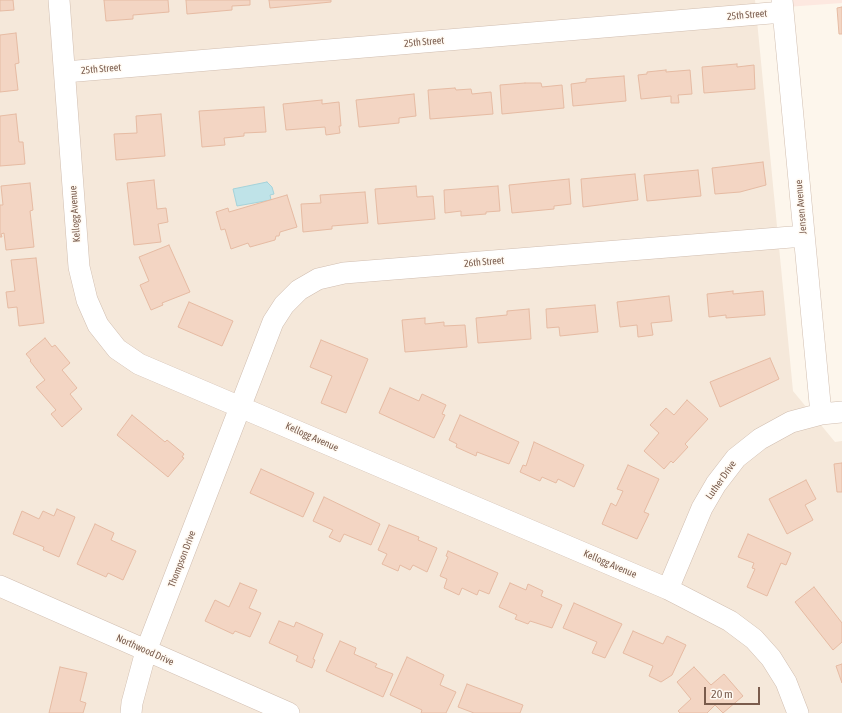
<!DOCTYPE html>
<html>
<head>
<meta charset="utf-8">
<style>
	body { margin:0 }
	#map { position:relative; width:842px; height:713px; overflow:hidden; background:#fdf6ec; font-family:"Asap Condensed",sans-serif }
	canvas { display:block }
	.scale { position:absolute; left:704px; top:687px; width:56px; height:18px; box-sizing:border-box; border:2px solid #7a5c4d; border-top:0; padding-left:5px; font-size:12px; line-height:14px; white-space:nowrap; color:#7a5c4d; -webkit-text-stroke:3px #fffaf3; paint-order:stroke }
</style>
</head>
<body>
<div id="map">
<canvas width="842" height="713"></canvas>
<div class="scale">20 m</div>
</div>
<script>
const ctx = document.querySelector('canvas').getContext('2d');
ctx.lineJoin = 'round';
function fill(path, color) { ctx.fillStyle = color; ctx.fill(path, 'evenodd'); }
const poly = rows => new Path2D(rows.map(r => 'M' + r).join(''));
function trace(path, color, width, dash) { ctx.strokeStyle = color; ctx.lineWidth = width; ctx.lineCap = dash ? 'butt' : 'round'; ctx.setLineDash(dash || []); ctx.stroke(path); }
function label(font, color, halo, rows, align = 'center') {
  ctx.font = font + ' "Asap Condensed",sans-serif'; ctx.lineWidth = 3; ctx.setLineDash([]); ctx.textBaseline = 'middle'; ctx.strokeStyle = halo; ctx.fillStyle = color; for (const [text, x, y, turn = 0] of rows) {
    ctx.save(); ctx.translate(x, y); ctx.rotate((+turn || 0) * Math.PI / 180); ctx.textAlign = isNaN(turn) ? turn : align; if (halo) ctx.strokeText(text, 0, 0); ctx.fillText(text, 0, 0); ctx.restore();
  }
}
fill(poly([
	[0,0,755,0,793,391,835,442,842,441,842,713,0,713]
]), '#f5e8da');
fill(poly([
	[785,0,842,0,842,3,786,7]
]), '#fde8e0');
const water = poly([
	[267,182,272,187,274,194,270,195,271,200,237,206,233,189,267,182]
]);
fill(water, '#bfe3e8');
trace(water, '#a5d3da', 1);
const building = poly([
	[0,0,13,0,14,10,0,11,0,0],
	[104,0,168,0,169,12,133,15,133,19,106,21,104,0],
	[186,0,250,0,250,5,232,6,232,10,187,14,186,0],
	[269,0,331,0,331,2,270,8,269,0],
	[842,7,842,34,839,34,837,8,842,7],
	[16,33,19,63,15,64,18,90,0,92,0,35,16,33],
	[737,64,737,67,754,65,755,89,704,93,702,67,737,64],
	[666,70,666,72,690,70,692,94,678,95,679,103,671,103,671,96,641,99,638,75,647,74,647,72,666,70],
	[624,76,626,101,573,106,571,84,586,82,586,79,624,76],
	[525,83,541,83,542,87,562,85,564,108,502,114,500,85,525,83],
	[455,88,456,90,471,89,472,94,491,92,493,114,430,119,428,90,455,88],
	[414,94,416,116,399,118,399,123,359,127,356,100,414,94],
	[322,100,322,104,339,102,341,126,339,126,340,133,326,135,325,127,286,130,283,104,322,100],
	[264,107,266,132,244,133,244,136,224,138,225,145,202,147,199,111,264,107],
	[16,114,19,142,23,142,25,164,0,166,0,116,16,114],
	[161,114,165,156,116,160,114,134,137,133,136,116,161,114],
	[763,162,766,185,740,192,715,194,712,168,763,162],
	[698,170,701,196,647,201,644,175,698,170],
	[635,174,638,200,583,207,581,179,635,174],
	[569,179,571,204,554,206,554,209,512,213,509,185,569,179],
	[154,180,157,209,166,208,168,222,158,224,161,242,134,245,127,183,154,180],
	[30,183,33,210,30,211,34,247,6,250,4,233,1,234,2,237,0,237,0,205,3,205,1,186,30,183],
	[416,186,417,197,433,196,435,219,378,224,375,189,416,186],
	[498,186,500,211,486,212,486,214,461,216,461,211,445,213,444,190,498,186],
	[365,192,368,223,332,226,332,229,303,232,301,204,321,203,320,195,365,192],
	[287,195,297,227,280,232,279,236,276,236,275,240,250,247,248,243,231,249,225,229,221,230,216,212,228,208,229,212,287,195],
	[169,245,190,292,162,303,163,305,151,310,140,285,149,281,139,257,169,245],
	[36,258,44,323,19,326,17,307,8,308,6,292,15,291,11,260,36,258],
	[733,291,733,294,763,291,765,315,726,318,726,315,709,317,707,294,733,291],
	[669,296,672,321,651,323,653,335,638,337,637,325,620,327,617,302,669,296],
	[189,302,233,321,222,346,178,327,189,302],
	[595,305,598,332,560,336,559,327,547,328,546,309,595,305],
	[529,309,531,339,478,343,476,318,507,315,507,311,529,309],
	[425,318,425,324,444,322,444,326,465,325,467,347,405,352,402,320,425,318],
	[45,338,52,347,55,345,70,363,62,370,77,388,70,394,82,409,62,427,51,414,56,410,36,387,45,380,30,361,31,360,26,354,45,338],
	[321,340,368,359,346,413,321,403,332,376,310,367,321,340],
	[770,358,779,379,720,407,710,382,770,358],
	[390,388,419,401,422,394,446,405,442,414,445,415,434,438,379,413,390,388],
	[687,400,708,419,685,444,688,447,673,463,671,461,664,469,644,451,659,433,650,425,666,408,674,415,687,400],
	[132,415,165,442,167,440,184,454,182,457,184,458,168,477,117,435,132,415],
	[460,415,519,442,509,464,477,452,476,456,456,447,457,444,449,440,460,415],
	[534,442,584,465,574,487,558,479,556,483,542,477,540,481,520,472,523,465,526,466,534,442],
	[842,463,842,492,837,492,834,464,842,463],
	[628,465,659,479,644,512,649,514,637,539,602,524,611,503,616,506,623,491,617,489,628,465],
	[261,469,314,493,303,517,250,493,261,469],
	[806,480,816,499,805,505,813,520,787,534,769,499,806,480],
	[324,497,380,524,371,545,344,534,340,542,329,537,333,530,313,521,324,497],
	[57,509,75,517,59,557,43,550,44,547,13,534,22,511,39,519,43,511,54,516,57,509],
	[95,524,114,533,111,540,136,551,123,580,108,573,106,577,77,564,95,524],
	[389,525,419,537,418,540,437,548,427,572,413,565,410,570,400,565,398,571,382,564,387,554,378,550,389,525],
	[748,534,791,553,786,565,781,563,767,596,747,587,755,569,752,568,754,563,738,557,748,534],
	[448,551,498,573,489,594,479,590,477,595,462,588,459,595,444,588,447,579,440,576,448,557,446,556,448,551],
	[240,583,257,590,249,608,261,613,250,637,235,631,233,634,205,621,215,600,229,607,240,583],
	[510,583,526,590,528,584,543,591,541,596,562,605,552,628,530,621,528,624,515,619,517,615,499,607,510,583],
	[814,587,842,623,842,642,833,650,795,602,814,587],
	[574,603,622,624,605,658,592,653,597,642,563,628,574,603],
	[279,621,294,627,296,622,323,634,313,659,315,660,312,668,296,661,298,656,269,643,279,621],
	[633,631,663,644,667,636,686,645,672,675,661,682,649,676,653,666,623,653,633,631],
	[340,641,356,648,354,654,377,664,375,667,393,674,383,697,326,671,340,641],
	[407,657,444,675,440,685,456,692,446,713,421,713,422,710,390,695,407,657],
	[842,664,842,683,836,666,842,664],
	[60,667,87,673,80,701,86,703,83,713,49,713,60,667],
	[694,667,711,685,724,674,743,696,723,713,715,705,707,713,680,713,678,711,691,699,677,682,694,667],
	[467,684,523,705,520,713,474,713,458,707,467,684]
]);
fill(building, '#f3d5c3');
trace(building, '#e6bba3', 1);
const street = poly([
	[59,0,79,267,87,300,98,325,117,349,139,364,668,589,730,621,754,639,771,658,786,682,798,713],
	[782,0,821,414],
	[65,72,783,12],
	[0,586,289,713],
	[668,589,702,508,716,484,736,458,760,439,791,422,821,414,842,412],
	[131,713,132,703,146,651,273,322,284,305,299,290,318,279,344,273,804,236]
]);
trace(street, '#d1beb0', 22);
trace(street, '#fff', 21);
label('10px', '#7a5c4d', '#fffaf3', [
	["25th Street",747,15,-5],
	["25th Street",424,42,-5],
	["25th Street",101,69,-5],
	["Jensen Avenue",801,207,-95],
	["Kellogg Avenue",75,214,-94],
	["26th Street",484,262,-5],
	["Kellogg Avenue",312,437,24],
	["Luther Drive",721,480,-55],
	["Thompson Drive",182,559,-69],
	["Kellogg Avenue",610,564,23],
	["Northwood Drive",145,650,24]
]);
</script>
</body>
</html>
